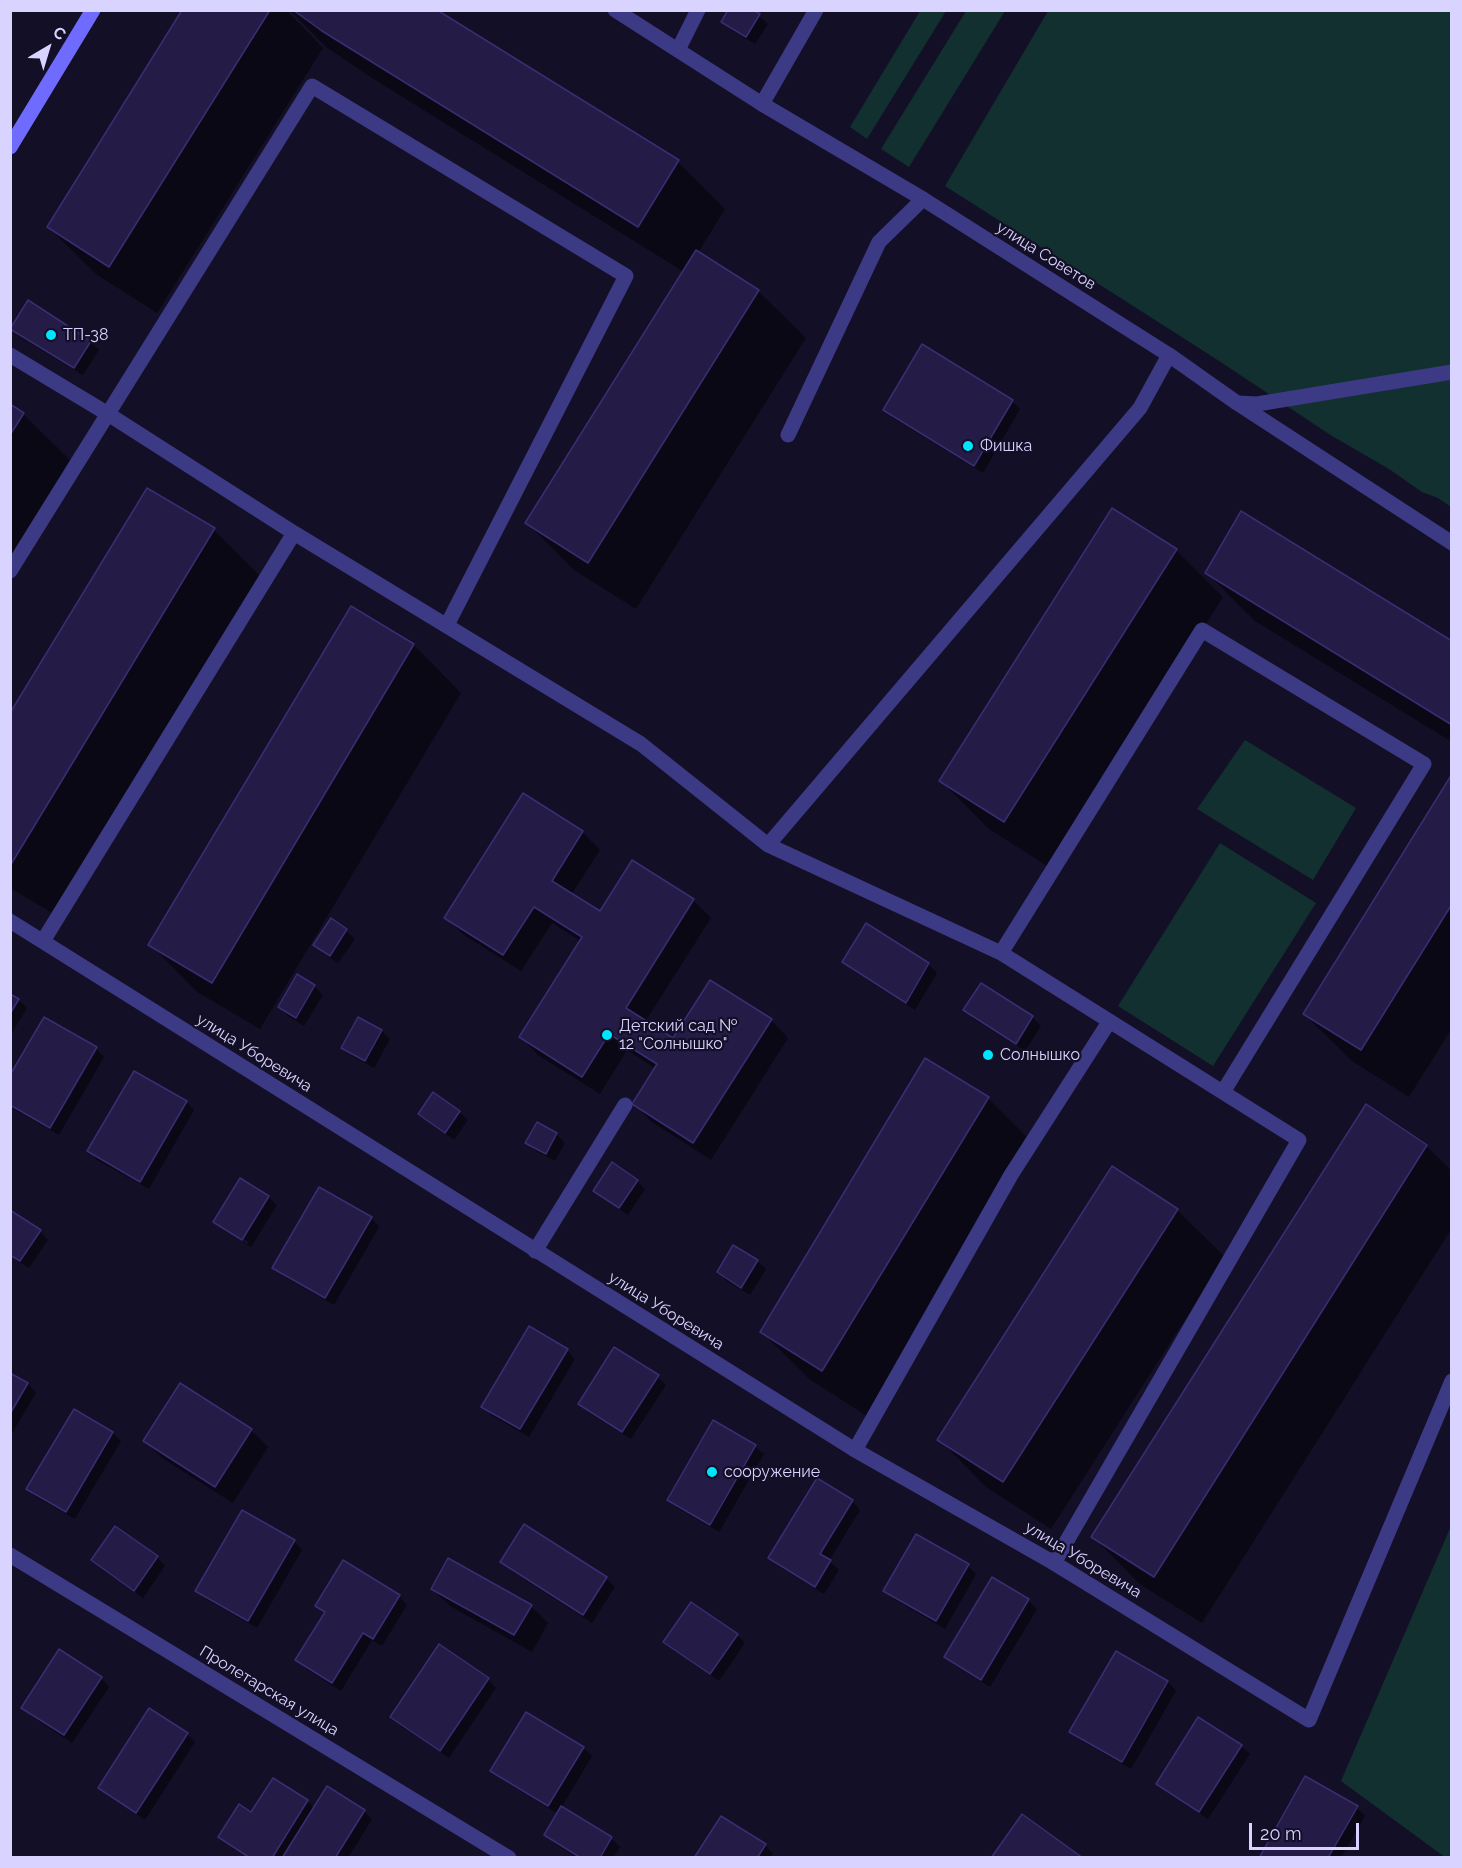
<!DOCTYPE html>
<html>
<head>
<meta charset="utf-8">
<style>
	body { margin:0 }
	#map { position:relative; width:1462px; height:1868px; overflow:hidden; background:#130f26; font-family:Raleway,sans-serif }
	canvas { display:block }
	.frame { position:absolute; inset:0; border:12px solid #d9d4ff; pointer-events:none }
	.north { position:absolute; left:18px; top:18px; width:60px; height:60px; -webkit-text-stroke:4px #130f26; paint-order:stroke; rotate:38deg; font-size:16px; font-weight:700; line-height:24px; text-align:center; color:#d9d4ff }
	.north::after { content:''; display:block; margin:auto; width:21px; height:27px; background:#d9d4ff; clip-path:polygon(50% 0,100% 100%,50% 72%,0 100%) }
	.scale { position:absolute; left:1249px; top:1823px; width:110px; height:27px; box-sizing:border-box; border:3px solid #d9d4ff; border-top:0; padding-left:8px; font-size:18px; line-height:21px; white-space:nowrap; color:#d9d4ff; -webkit-text-stroke:4px #130f26; paint-order:stroke }
</style>
</head>
<body>
<div id="map">
<canvas width="1462" height="1868"></canvas>
<div class="frame"></div>
<div class="north">С</div>
<div class="scale">20 m</div>
</div>
<script>
const ctx = document.querySelector('canvas').getContext('2d');
ctx.lineJoin = 'round';
function fill(path, color) { ctx.fillStyle = color; ctx.fill(path, 'evenodd'); }
const poly = rows => new Path2D(rows.map(r => 'M' + r).join(''));
function trace(path, color, width, dash) { ctx.strokeStyle = color; ctx.lineWidth = width; ctx.lineCap = dash ? 'butt' : 'round'; ctx.setLineDash(dash || []); ctx.stroke(path); }
function label(font, color, halo, rows, align = 'center') {
  ctx.font = font + ' Raleway,sans-serif'; ctx.lineWidth = 4.5; ctx.setLineDash([]); ctx.textBaseline = 'middle'; ctx.strokeStyle = halo; ctx.fillStyle = color; for (const [text, x, y, turn = 0] of rows) {
    ctx.save(); ctx.translate(x, y); ctx.rotate((+turn || 0) * Math.PI / 180); ctx.textAlign = isNaN(turn) ? turn : align; if (halo) ctx.strokeText(text, 0, 0); ctx.fillText(text, 0, 0); ctx.restore();
  }
}
fill(poly([
	[920,11,946,11,867,139,850,127],
	[966,11,1005,11,909,167,881,149],
	[1048,11,1451,11,1451,507,1438,498,1422,492,1389,469,1332,436,1213,357,945,186],
	[1245,740,1356,808,1313,880,1197,809],
	[1220,843,1316,903,1213,1066,1118,1006],
	[1451,1526,1452,1857,1446,1858,1341,1781]
]), '#12302f');
fill(poly([
	[184,10,286,10,323,48,157,313,96,274,48,227],
	[290,10,434,10,678,162,725,209,698,253,758,291,806,338,636,609,574,570,527,523,684,272,372,78,326,47],
	[751,10,759,16,768,24,755,44,731,30,723,22],
	[12,328,90,342,99,350,83,375,20,337],
	[1012,401,1020,409,983,473,893,418,885,410],
	[10,406,23,414,71,461,10,559],
	[214,530,261,577,57,916,10,888,10,716],
	[1176,550,1223,597,1052,869,989,829,941,781],
	[1207,573,1452,642,1452,742,1255,621],
	[351,608,414,645,461,693,260,1029,197,992,150,944],
	[1452,776,1452,1028,1409,1097,1352,1061,1304,1014],
	[582,832,600,850,571,895,600,913,693,900,711,918,645,1022,674,1040,771,1020,788,1038,711,1160,652,1122,634,1104,656,1069,627,1050,600,1094,538,1055,521,1037,581,941,552,923,521,971,464,935,446,918],
	[331,920,346,931,355,939,338,963,323,953,315,945],
	[866,925,928,964,937,973,915,1010,852,970,844,962],
	[982,985,1032,1017,1041,1026,1025,1051,974,1019,965,1010],
	[314,986,323,995,304,1026,288,1016,279,1007],
	[10,995,18,1000,27,1008,10,1036],
	[359,1019,382,1031,390,1039,374,1068,352,1056,343,1048],
	[96,1048,104,1057,59,1135,10,1107,10,1078],
	[988,1098,1035,1145,870,1418,809,1379,762,1332],
	[186,1102,194,1110,149,1189,97,1160,89,1151],
	[459,1112,468,1120,454,1140,429,1122,420,1114],
	[556,1134,565,1143,555,1161,536,1151,527,1143],
	[1426,1146,1452,1171,1452,1228,1202,1623,1141,1585,1093,1537],
	[637,1181,645,1189,628,1215,603,1199,595,1191],
	[268,1197,277,1205,251,1247,223,1230,247,1245,249,1242,223,1226,223,1229,215,1222],
	[1177,1210,1225,1257,1051,1529,986,1487,939,1439],
	[10,1212,40,1231,48,1240,29,1268,10,1256],
	[371,1218,379,1227,334,1305,283,1276,274,1267],
	[757,1261,766,1269,750,1295,727,1281,719,1272],
	[567,1350,575,1359,529,1437,491,1415,483,1406],
	[10,1375,28,1384,36,1393,10,1437],
	[658,1377,666,1385,631,1439,588,1412,580,1403],
	[74,1411,113,1433,121,1441,75,1519,36,1497,28,1489],
	[251,1430,268,1447,233,1503,162,1458,145,1441],
	[755,1446,764,1454,719,1532,677,1508,669,1500],
	[852,1501,860,1510,829,1561,839,1570,824,1594,778,1566,770,1557],
	[524,1526,606,1578,615,1587,592,1623,510,1570,502,1562],
	[294,1541,302,1550,257,1628,206,1599,197,1591],
	[157,1557,165,1566,143,1598,102,1569,93,1560],
	[968,1566,976,1574,945,1629,894,1599,885,1591],
	[432,1589,531,1606,548,1623,532,1652,450,1606],
	[399,1596,407,1605,382,1646,372,1640,341,1691,306,1669,297,1660,325,1614,317,1605],
	[1028,1600,1037,1609,990,1687,954,1665,946,1657],
	[737,1635,745,1643,719,1681,674,1650,665,1642],
	[1116,1653,1168,1682,1176,1691,1131,1769,1080,1740,1071,1731],
	[101,1678,109,1687,72,1743,31,1716,23,1707],
	[488,1679,496,1688,449,1758,400,1725,392,1716],
	[187,1734,195,1742,145,1820,108,1796,99,1788],
	[1241,1746,1250,1754,1208,1819,1166,1792,1158,1784],
	[583,1748,592,1756,561,1808,611,1838,620,1847,613,1858,577,1858,554,1843,546,1835,558,1814,501,1779,492,1771],
	[307,1801,315,1808,364,1811,372,1819,348,1858,248,1858,228,1845,220,1837,252,1814],
	[1357,1808,1365,1816,1341,1858,1261,1858],
	[765,1845,773,1854,771,1858,696,1858]
]), '#0007');
const building = poly([
	[182,10,270,10,109,267,47,227,182,10],
	[293,10,437,10,679,160,638,227,322,31,293,10],
	[728,10,753,10,760,14,746,37,721,22,728,10],
	[696,250,759,290,588,563,525,523,696,250],
	[28,300,91,341,74,368,10,329,28,300],
	[922,344,1013,400,974,466,883,410,922,344],
	[10,404,24,413,10,435,10,404],
	[147,488,215,528,10,866,10,713,147,488],
	[1112,508,1177,549,1004,822,939,781,1112,508],
	[1241,511,1452,641,1452,725,1205,573,1241,511],
	[351,606,414,644,212,983,148,945,351,606],
	[1452,774,1452,904,1361,1050,1303,1014,1452,774],
	[523,793,583,831,552,881,600,911,632,860,694,899,626,1008,673,1038,710,980,772,1019,693,1143,632,1104,657,1064,609,1034,582,1077,519,1037,582,937,534,907,503,955,444,918,523,793],
	[331,918,347,929,330,956,313,945,331,918],
	[866,923,929,963,906,1003,842,962,866,923],
	[297,974,315,985,296,1018,278,1007,297,974],
	[981,983,1033,1016,1016,1044,963,1010,981,983],
	[10,994,19,999,10,1014,10,994],
	[44,1017,97,1047,50,1128,10,1105,10,1075,44,1017],
	[358,1017,382,1030,365,1061,341,1048,358,1017],
	[925,1058,989,1097,822,1371,760,1332,925,1058],
	[134,1071,187,1101,140,1182,87,1151,134,1071],
	[433,1092,460,1111,445,1133,418,1114,433,1092],
	[1366,1104,1427,1145,1154,1577,1091,1537,1366,1104],
	[537,1122,557,1133,546,1154,525,1143,537,1122],
	[612,1162,638,1180,619,1208,593,1191,612,1162],
	[1112,1166,1178,1209,1003,1482,937,1440,1112,1166],
	[240,1178,269,1196,242,1240,213,1222,240,1178],
	[319,1187,372,1217,325,1298,272,1268,319,1187],
	[10,1210,41,1230,20,1261,10,1255,10,1210],
	[733,1245,758,1260,741,1288,717,1272,733,1245],
	[529,1326,568,1349,520,1429,481,1407,529,1326],
	[614,1347,659,1375,622,1432,578,1404,614,1347],
	[10,1373,28,1383,10,1414,10,1373],
	[180,1383,252,1429,215,1487,143,1441,180,1383],
	[74,1409,113,1432,66,1512,26,1489,74,1409],
	[713,1420,756,1445,710,1525,667,1500,713,1420],
	[817,1478,853,1500,820,1554,831,1560,815,1587,768,1558,817,1478],
	[242,1510,295,1540,248,1621,195,1591,242,1510],
	[524,1524,607,1577,583,1615,500,1562,524,1524],
	[115,1526,158,1556,134,1591,91,1560,115,1526],
	[916,1534,969,1564,936,1621,883,1591,916,1534],
	[448,1558,532,1605,514,1635,431,1589,448,1558],
	[343,1560,400,1595,373,1639,363,1633,332,1683,295,1660,325,1612,315,1606,343,1560],
	[992,1577,1029,1599,981,1680,944,1657,992,1577],
	[691,1602,738,1634,710,1674,663,1642,691,1602],
	[439,1644,489,1678,440,1751,390,1717,439,1644],
	[59,1649,102,1677,64,1735,21,1708,59,1649],
	[1116,1651,1168,1681,1122,1762,1069,1732,1116,1651],
	[149,1708,188,1733,136,1813,98,1788,149,1708],
	[526,1712,584,1747,548,1806,490,1771,526,1712],
	[1198,1717,1242,1745,1199,1812,1156,1784,1198,1717],
	[1305,1776,1358,1806,1328,1858,1259,1858,1305,1776],
	[273,1778,308,1800,272,1858,250,1858,218,1837,239,1804,251,1812,273,1778],
	[327,1786,365,1810,335,1858,282,1858,327,1786],
	[561,1806,612,1837,600,1858,581,1858,544,1835,561,1806],
	[1022,1814,1083,1858,991,1858,1022,1814],
	[721,1816,766,1844,757,1858,694,1858,721,1816]
]);
fill(building, '#241b47');
trace(building, '#3b2d73', 1.5);
trace(poly([
	[678,50,698,10],
	[762,104,816,10],
	[10,355,108,414,294,533,641,744,768,845,1001,953,1299,1140,1054,1563],
	[1237,403,1257,404,1452,372],
	[788,435,879,242,923,199],
	[10,571,312,86,626,276,447,625],
	[768,845,1140,408,1169,355],
	[43,941,294,533],
	[1001,953,1202,630,1424,764,1223,1092],
	[535,1251,625,1105],
	[855,1450,1011,1175,1109,1022]
]), '#3d3a85', 15);
trace(poly([
	[615,10,762,104,923,199,1169,355,1237,403,1452,543],
	[10,921,855,1450,1054,1563,1309,1720,1452,1381],
	[10,1555,509,1858]
]), '#3d3a85', 15);
trace(poly([
	[10,147,93,10]
]), '#6f6bff', 15);
for (const [x, y, r, color] of [
	[51,335,6,"#00e5ff"],
	[968,446,6,"#00e5ff"],
	[607,1035,6,"#00e5ff"],
	[988,1055,6,"#00e5ff"],
	[712,1472,6,"#00e5ff"]
]) { const dot = new Path2D(); dot.arc(x, y, r, 0, 2 * Math.PI); ctx.fillStyle = color; ctx.fill(dot); trace(dot, '#130f26', 2); }
label('16px', '#d9d4ff', '#130f26', [
	["улица Советов",1046,256,32],
	["улица Уборевича",254,1053,32],
	["улица Уборевича",666,1311,32],
	["улица Уборевича",1083,1560,31],
	["Пролетарская улица",269,1691,31]
]);
label('16px', '#d9d4ff', '#130f26', [
	["ТП-38",63,335],
	["Фишка",980,446],
	["Детский сад №",619,1026],
	["12 \"Солнышко\"",619,1044],
	["Солнышко",1000,1055],
	["сооружение",724,1472]
], 'left');
</script>
</body>
</html>
